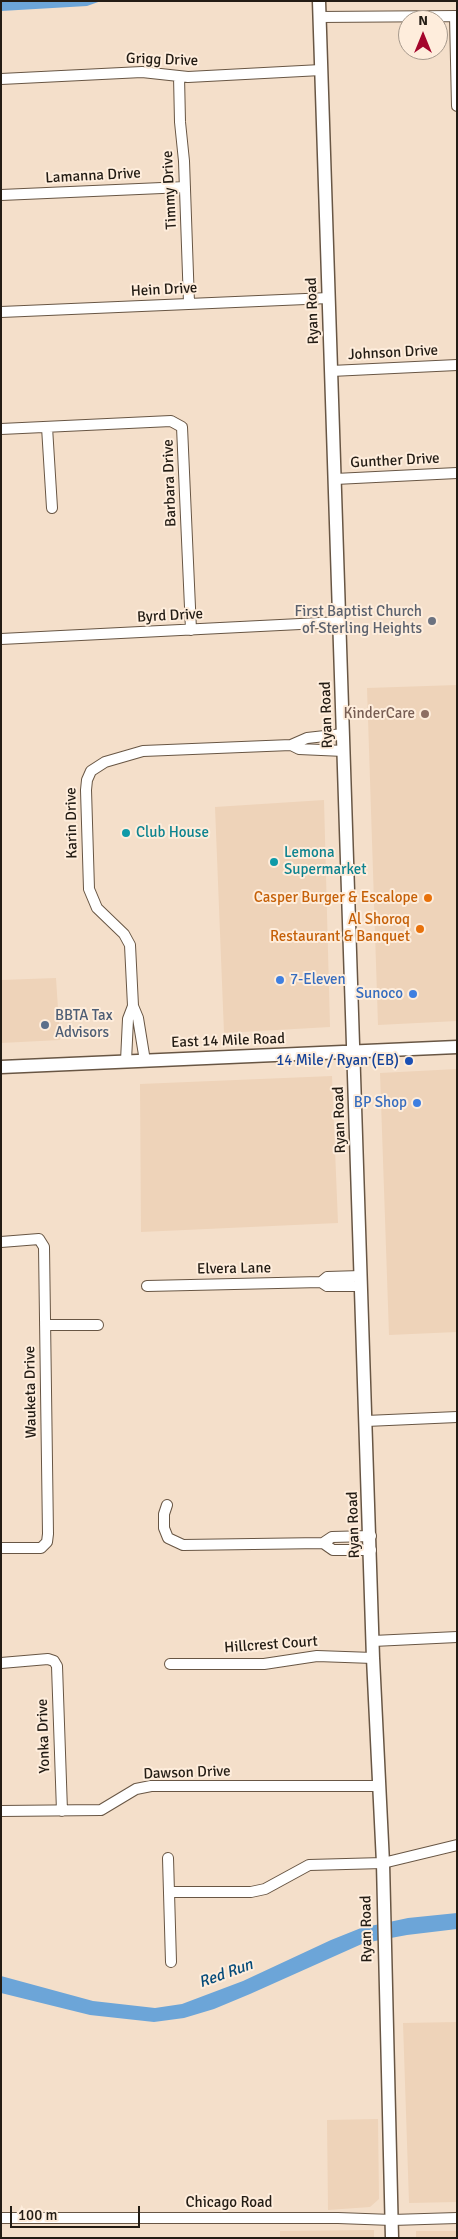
<!DOCTYPE html>
<html>
<head>
<meta charset="utf-8">
<style>
	body { margin:0 }
	#map { position:relative; width:458px; height:2239px; overflow:hidden; background:#f4dfca; font-family:Signika,sans-serif }
	canvas { display:block }
	.frame { position:absolute; inset:0; border:2px solid #231c14; pointer-events:none }
	.north { position:absolute; left:398px; top:10px; width:50px; height:50px; box-sizing:border-box; background:#feeddc; border:1px solid #a6998c; border-radius:50%; rotate:0deg; font-size:14px; font-weight:700; line-height:20px; text-align:center; color:#231c14 }
	.north::after { content:''; display:block; margin:auto; width:18px; height:22px; background:#a4062c; clip-path:polygon(50% 0,100% 100%,50% 72%,0 100%) }
	.scale { position:absolute; left:10px; top:2206px; width:130px; height:22px; box-sizing:border-box; border:2px solid #231c14; border-top:0; padding-left:6px; font-size:15px; line-height:18px; white-space:nowrap; color:#231c14; -webkit-text-stroke:4px #feeddc; paint-order:stroke }
</style>
</head>
<body>
<div id="map">
<canvas width="458" height="2239"></canvas>
<div class="frame"></div>
<div class="north">N</div>
<div class="scale">100 m</div>
</div>
<script>
const ctx = document.querySelector('canvas').getContext('2d');
ctx.lineJoin = 'round';
function fill(path, color) { ctx.fillStyle = color; ctx.fill(path, 'evenodd'); }
const poly = rows => new Path2D(rows.map(r => 'M' + r).join(''));
function trace(path, color, width, dash) { ctx.strokeStyle = color; ctx.lineWidth = width; ctx.lineCap = dash ? 'butt' : 'round'; ctx.setLineDash(dash || []); ctx.stroke(path); }
function label(font, color, halo, rows, align = 'center') {
  ctx.font = font + ' Signika,sans-serif'; ctx.lineWidth = 4; ctx.setLineDash([]); ctx.textBaseline = 'middle'; ctx.strokeStyle = halo; ctx.fillStyle = color; for (const [text, x, y, turn = 0] of rows) {
    ctx.save(); ctx.translate(x, y); ctx.rotate((+turn || 0) * Math.PI / 180); ctx.textAlign = isNaN(turn) ? turn : align; if (halo) ctx.strokeText(text, 0, 0); ctx.fillText(text, 0, 0); ctx.restore();
  }
}
fill(poly([
	[457,685,457,1021,378,1025,367,688],
	[324,800,330,1027,224,1033,215,807],
	[56,978,60,1040,1,1043,1,980],
	[457,1069,457,1332,389,1335,380,1073],
	[332,1076,338,1223,141,1232,140,1084],
	[457,2022,457,2202,409,2203,403,2023],
	[378,2119,379,2199,370,2207,328,2210,327,2120],
	[374,2230,374,2238,280,2238,280,2231],
	[416,2231,457,2231,457,2238,416,2238]
]), '#eed3b9');
fill(poly([
	[1,1,101,1,87,6,1,11],
	[457,1913,457,1929,407,1935,364,1943,250,1994,214,2009,184,2018,154,2022,90,2015,1,1993,1,1976,93,2001,155,2008,182,2004,243,1981,331,1940,361,1928,408,1918]
]), '#6ca5d8');
const minor = poly([
	[455,16,457,106],
	[319,17,457,16],
	[179,76,180,122,184,161,189,303],
	[1,79,142,72,188,77,321,70],
	[1,195,185,187],
	[1,312,329,298],
	[331,371,457,365],
	[47,427,52,508],
	[1,429,171,421,182,427,191,630],
	[335,479,457,473],
	[1,639,340,622],
	[343,734,307,738,291,745,299,749,344,751],
	[133,1006,130,945,124,934,97,908,89,889,86,790,87,780,91,771,105,762,143,751,291,745],
	[126,1061,128,1019,133,1006,138,1018,145,1061],
	[1,1242,39,1239,44,1247,48,1534,47,1542,41,1548,1,1548],
	[321,1282,327,1277,361,1276],
	[147,1286,321,1282,327,1286,361,1286],
	[45,1325,98,1325],
	[366,1421,457,1417],
	[167,1505,164,1514,164,1528,168,1538,183,1545,323,1543,332,1537,371,1536],
	[323,1543,333,1550,371,1550],
	[373,1641,457,1637],
	[1,1663,48,1659,54,1661,57,1666,62,1811],
	[170,1664,264,1664,317,1656,373,1658],
	[1,1811,101,1810,136,1789,151,1786,380,1786],
	[168,1858,171,1962],
	[169,1892,251,1892,265,1889,309,1865,383,1863,457,1845],
	[1,2218,338,2218,392,2220,457,2218]
]);
const major = poly([
	[319,1,373,1658,383,1863,392,2238],
	[1,1067,457,1047]
]);
trace(minor, '#685644', 12);
trace(major, '#685644', 15);
trace(minor, '#fff', 10);
trace(major, '#fff', 12);
for (const [x, y, r, color] of [
	[432,621,5,"#6b7280"],
	[425,714,5,"#8d6e63"],
	[126,833,5,"#0f9aa8"],
	[274,862,5,"#0f9aa8"],
	[428,898,5,"#e8710a"],
	[420,929,5,"#e8710a"],
	[280,980,5,"#3f7fe0"],
	[413,994,5,"#3f7fe0"],
	[45,1025,5,"#5c6f8a"],
	[409,1061,5,"#1a4fb4"],
	[417,1103,5,"#3f7fe0"]
]) { const dot = new Path2D(); dot.arc(x, y, r, 0, 2 * Math.PI); ctx.fillStyle = color; ctx.fill(dot); trace(dot, '#feeddc', 2); }
label('15px', '#231c14', '#feeddc', [
	["Grigg Drive",162,60,2],
	["Lamanna Drive",93,176,-3],
	["Timmy Drive",170,190,-93],
	["Hein Drive",164,290,-3],
	["Ryan Road",313,311,-92],
	["Johnson Drive",393,353,-3],
	["Gunther Drive",395,461,-3],
	["Barbara Drive",170,483,-92],
	["Byrd Drive",170,616,-3],
	["Ryan Road",327,715,-92],
	["Karin Drive",72,823,-91],
	["East 14 Mile Road",228,1041,-2],
	["Ryan Road",340,1120,-92],
	["Elvera Lane",234,1269,-1],
	["Wauketa Drive",31,1392,-91],
	["Ryan Road",354,1525,-92],
	["Hillcrest Court",271,1645,-4],
	["Yonka Drive",44,1736,-92],
	["Dawson Drive",187,1773,-2],
	["Ryan Road",367,1929,-91],
	["Chicago Road",229,2203]
]);
label('15px', '#5b616d', '#feeddc', [
	["First Baptist Church",422,612],
	["of Sterling Heights",422,629]
], 'right');
label('15px', '#785e54', '#feeddc', [
	["KinderCare",415,714]
], 'right');
label('15px', '#0d838f', '#feeddc', [
	["Club House",136,833],
	["Lemona",284,853],
	["Supermarket",284,870]
], 'left');
label('15px', '#c56008', '#feeddc', [
	["Casper Burger & Escalope",418,898],
	["Al Shoroq",410,920],
	["Restaurant & Banquet",410,937]
], 'right');
label('15px', '#366cbe', '#feeddc', [
	["7-Eleven",290,980,"left"],
	["Sunoco",403,994],
	["BP Shop",407,1103]
], 'right');
label('15px', '#4e5e75', '#feeddc', [
	["BBTA Tax",55,1016],
	["Advisors",55,1033]
], 'left');
label('15px', '#164399', '#feeddc', [
	["14 Mile / Ryan (EB)",399,1061]
], 'right');
label('italic 16px', '#044a79', '#feeddc', [
	["Red Run",226,1974,-20]
]);
</script>
</body>
</html>
